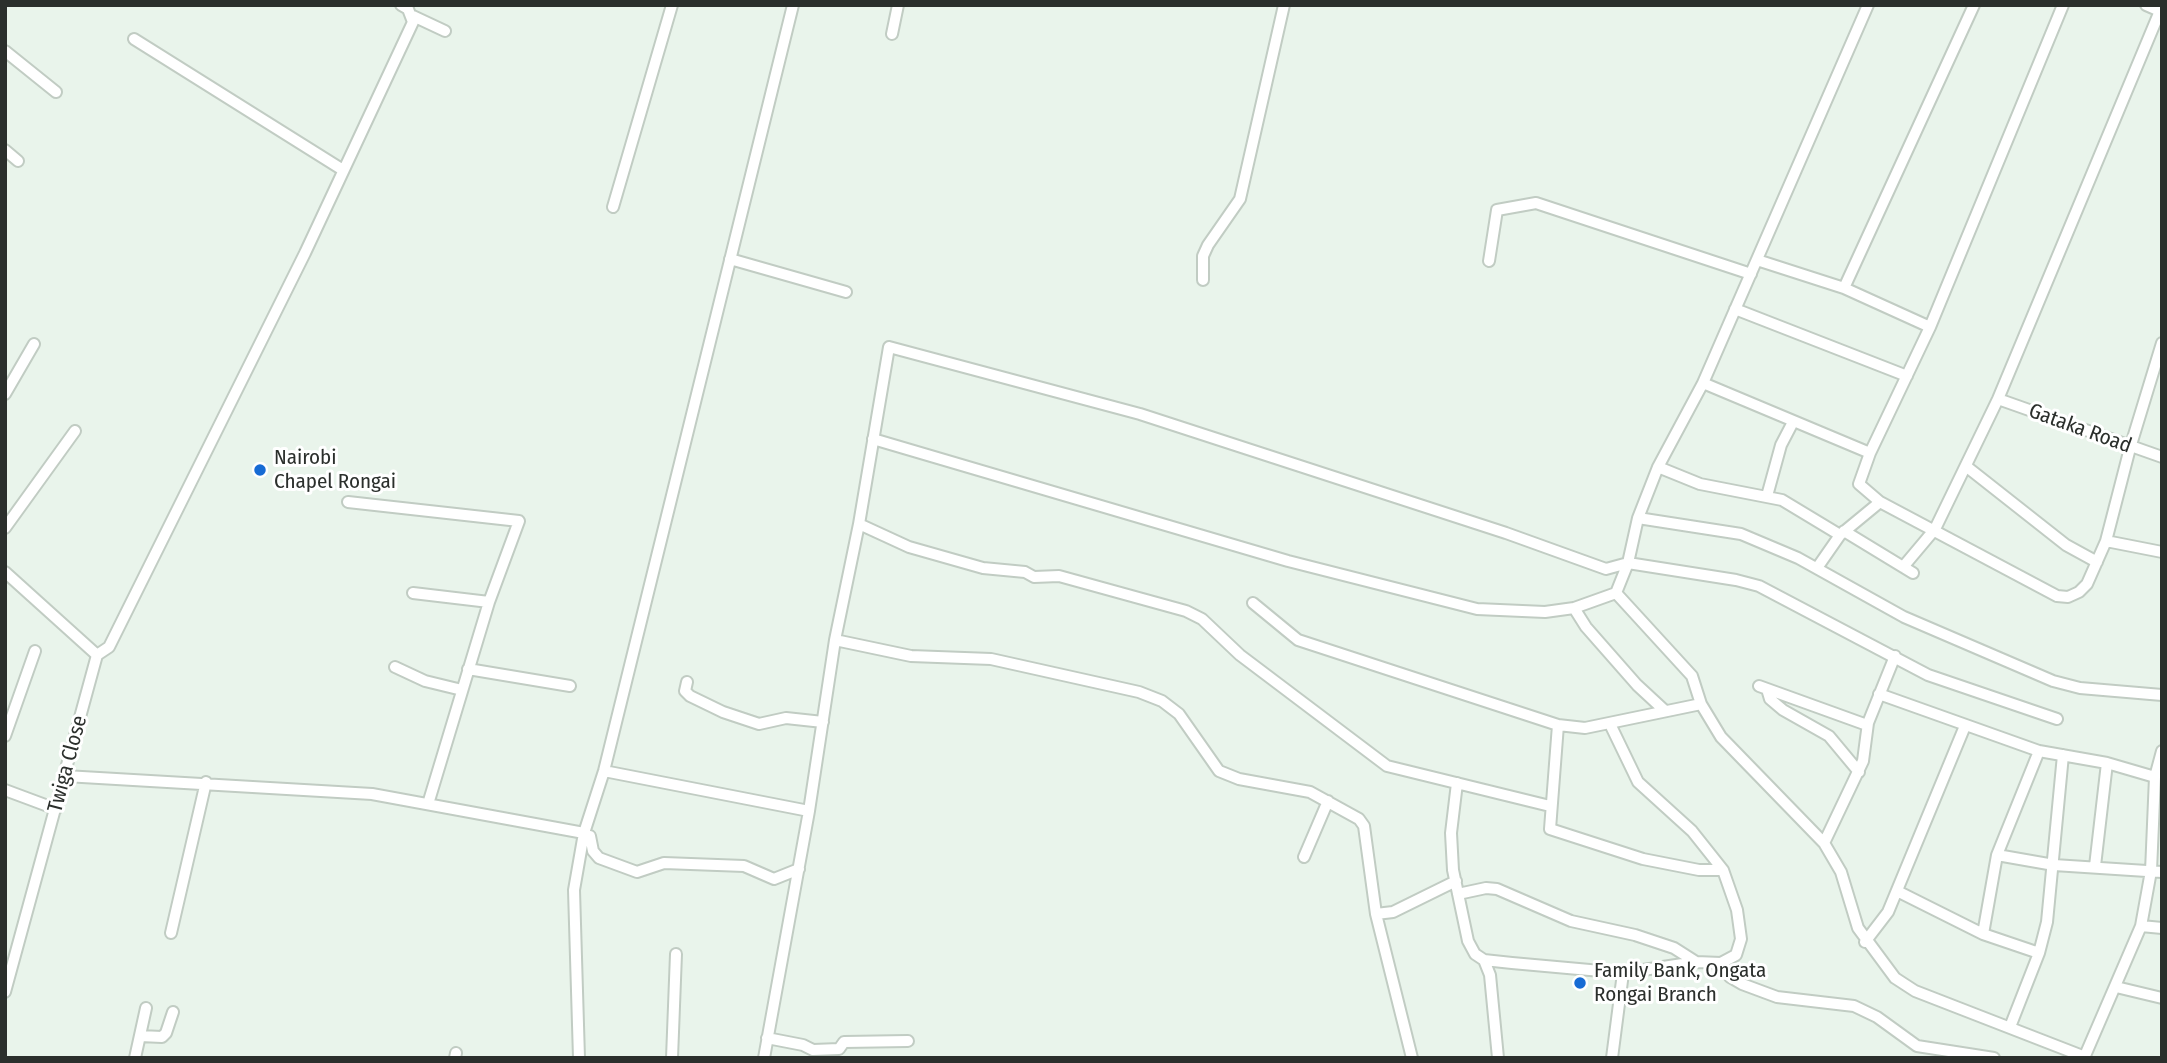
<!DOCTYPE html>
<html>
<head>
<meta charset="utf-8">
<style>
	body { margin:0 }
	#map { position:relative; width:2167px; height:1063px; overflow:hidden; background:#e9f4eb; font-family:"Fira Sans Condensed",sans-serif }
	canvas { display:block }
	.frame { position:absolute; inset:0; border:7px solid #2b2f2c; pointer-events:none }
</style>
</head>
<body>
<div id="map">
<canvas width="2167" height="1063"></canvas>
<div class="frame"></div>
</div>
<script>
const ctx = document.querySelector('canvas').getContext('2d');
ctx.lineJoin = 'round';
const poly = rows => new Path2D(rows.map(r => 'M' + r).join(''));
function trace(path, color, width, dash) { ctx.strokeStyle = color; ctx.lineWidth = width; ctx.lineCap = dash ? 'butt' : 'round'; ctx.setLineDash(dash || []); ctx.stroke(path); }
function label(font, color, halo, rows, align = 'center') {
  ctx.font = font + ' "Fira Sans Condensed",sans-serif'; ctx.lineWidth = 6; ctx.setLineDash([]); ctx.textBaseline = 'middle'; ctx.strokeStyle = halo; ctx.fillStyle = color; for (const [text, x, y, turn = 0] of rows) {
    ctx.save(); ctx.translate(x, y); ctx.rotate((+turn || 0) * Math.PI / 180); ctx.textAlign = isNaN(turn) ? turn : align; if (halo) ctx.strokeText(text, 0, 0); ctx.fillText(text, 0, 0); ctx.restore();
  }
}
const minor = poly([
	[2063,5,1930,327,1870,453,1859,484,1880,502,2057,596,2068,597,2079,592,2087,584,2106,541,2130,448,2162,343],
	[2146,5,2162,12],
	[413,16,445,31],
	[892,34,898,5],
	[134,39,343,170],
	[5,51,56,92],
	[5,150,18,161],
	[613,207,672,5],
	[730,259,846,292],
	[1757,260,1844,288,1930,327],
	[1489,261,1497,210,1536,203,1751,274],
	[1203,280,1203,256,1208,245,1240,199,1284,5],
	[1844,288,1974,5],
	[1735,309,1907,376],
	[1703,383,1870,453],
	[5,394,34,344],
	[1998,399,2162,457],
	[873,439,1288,561,1477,609,1545,612,1574,608,1616,593,1628,563,1638,518,1658,467,1703,383,1868,5],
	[1658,467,1700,484,1782,500,1840,535],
	[1967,467,2066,545,2097,562],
	[1767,496,1781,445,1793,422],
	[348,502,519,521,489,602,428,804],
	[1638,518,1741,534,1798,558,1904,617,2053,681,2080,688,2162,695],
	[859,524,909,547,983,568,1025,572,1034,577,1059,576,1186,611,1202,619,1240,655,1387,766,1550,806],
	[5,528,75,431],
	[1844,531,1913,573],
	[2106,541,2162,552],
	[1903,567,1935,529,1998,399,2160,11],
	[1817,568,1840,535,1880,502],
	[5,572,97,655,5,992],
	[413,593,489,602],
	[1616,593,1692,676,1701,704,1721,737,1824,843,1841,872,1858,928,1895,978,1915,991,2085,1057],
	[1253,603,1298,640,1558,725,1585,728,1701,704],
	[1574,608,1586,627,1637,685,1664,710],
	[835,640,911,656,991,659,1139,692,1162,701,1179,714,1219,771,1239,779,1310,792,1359,819,1364,826,1376,914,1412,1058],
	[97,655,109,647,305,253,413,22,408,9,401,5],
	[395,667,425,681,462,690],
	[468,669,570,686],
	[687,682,685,691,690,696,723,712,759,724,786,718,823,722],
	[1759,686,1867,725],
	[1767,689,1770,699,1783,710,1829,736,1859,772],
	[1879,694,2039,751,2107,763,2155,777],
	[1558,725,1550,829,1643,859,1699,870,1723,870],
	[5,736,35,651],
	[604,771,809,811],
	[65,776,372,794,584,833],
	[1457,783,1451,833,1453,870,1468,941,1475,954,1484,960,1512,963,1623,973,1696,962,1721,963,1736,955,1741,939,1737,910,1723,870,1692,831,1638,782,1610,724],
	[5,790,56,809],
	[590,836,593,851,599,858,637,872,664,863,744,866,774,879,799,869],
	[1824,843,1863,761,1868,723,1895,656],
	[1997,855,2054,865,2162,872],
	[1304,857,1328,801],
	[2095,866,2107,763],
	[1897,891,1983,934,2039,953],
	[1458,894,1486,888,1497,889,1571,921,1635,935,1674,948,1696,962],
	[1376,914,1393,912,1456,881],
	[2141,926,2162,928],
	[171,933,206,782],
	[1983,934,1997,855,2039,751],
	[1865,942,1888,912,1965,726],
	[1484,960,1490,975,1498,1058],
	[1721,963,1730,977,1742,984,1777,997,1854,1006,1877,1017,1917,1046,1994,1058],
	[2116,987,2162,998],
	[2010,1027,2039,953,2047,922,2063,755],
	[140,1036,162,1037,166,1033,173,1012],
	[767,1038,803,1045,813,1050,839,1049,844,1042,908,1041],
	[135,1058,146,1008],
	[455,1058,456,1053],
	[579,1058,574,890,584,833,604,771,793,5],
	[672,1058,676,954],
	[764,1058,809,811,835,640,859,524,889,347,1140,414,1506,533,1606,569,1628,563,1736,580,1759,586,1928,675,2057,719],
	[1612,1058,1623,973],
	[2084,1058,2141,926,2151,871,2155,777,2162,751]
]);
trace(minor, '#c1ccc3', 14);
trace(minor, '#fff', 10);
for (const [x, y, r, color] of [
	[260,470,7,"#176bd4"],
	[1580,983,7,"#176bd4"]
]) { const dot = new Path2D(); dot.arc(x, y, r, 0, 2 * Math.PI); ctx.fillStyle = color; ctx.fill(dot); trace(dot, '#fff', 2.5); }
label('21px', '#2b2f2c', '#fff', [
	["Gataka Road",2080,429,20],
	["Twiga Close",68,764,-75]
]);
label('21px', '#2b2f2c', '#fff', [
	["Nairobi",274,458],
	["Chapel Rongai",274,482],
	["Family Bank, Ongata",1594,971],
	["Rongai Branch",1594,995]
], 'left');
</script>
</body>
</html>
